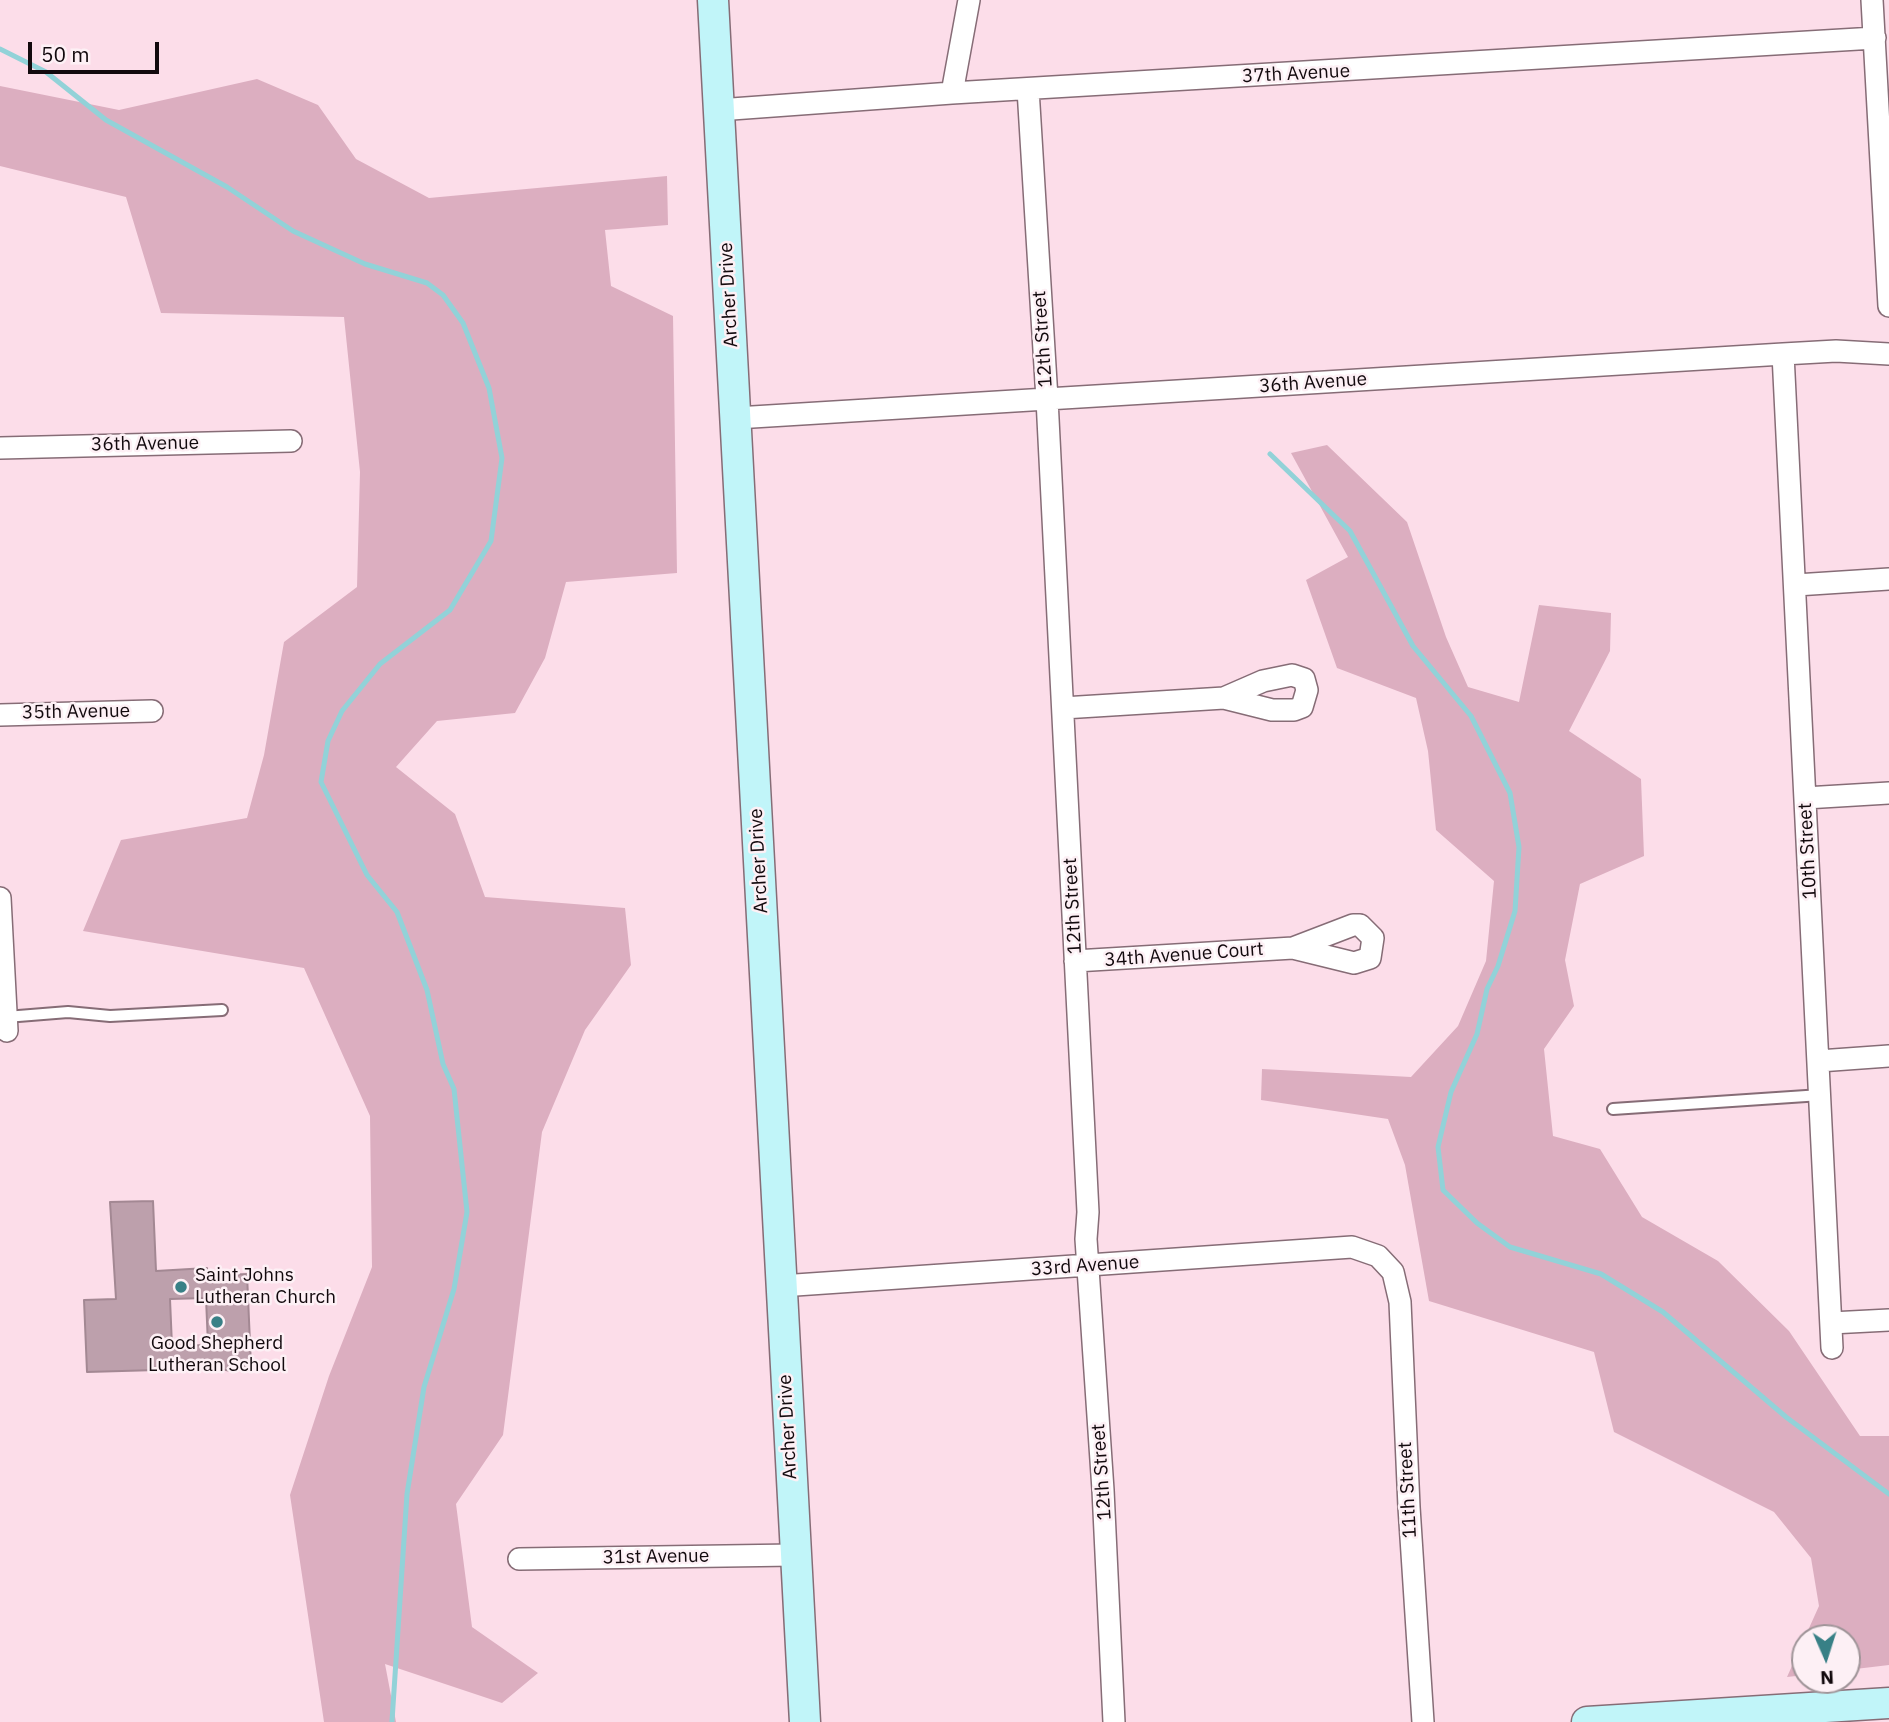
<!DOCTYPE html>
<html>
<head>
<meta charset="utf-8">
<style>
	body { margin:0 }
	#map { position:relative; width:1889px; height:1722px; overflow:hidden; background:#fcdde9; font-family:"IBM Plex Sans",sans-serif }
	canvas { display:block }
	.north { position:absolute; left:1791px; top:1624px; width:70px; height:70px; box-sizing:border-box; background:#fdf0f5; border:2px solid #9f9498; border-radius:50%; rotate:177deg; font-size:19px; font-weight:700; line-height:28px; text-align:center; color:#12090d }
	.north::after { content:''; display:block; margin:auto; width:24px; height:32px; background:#388086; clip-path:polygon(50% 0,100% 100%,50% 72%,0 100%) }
	.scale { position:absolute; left:28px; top:42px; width:131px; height:32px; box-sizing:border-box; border:4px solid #12090d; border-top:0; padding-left:9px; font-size:21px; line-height:24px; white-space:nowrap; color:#12090d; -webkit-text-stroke:5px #fdf0f5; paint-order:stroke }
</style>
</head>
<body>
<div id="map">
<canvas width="1889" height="1722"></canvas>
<div class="north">N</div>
<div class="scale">50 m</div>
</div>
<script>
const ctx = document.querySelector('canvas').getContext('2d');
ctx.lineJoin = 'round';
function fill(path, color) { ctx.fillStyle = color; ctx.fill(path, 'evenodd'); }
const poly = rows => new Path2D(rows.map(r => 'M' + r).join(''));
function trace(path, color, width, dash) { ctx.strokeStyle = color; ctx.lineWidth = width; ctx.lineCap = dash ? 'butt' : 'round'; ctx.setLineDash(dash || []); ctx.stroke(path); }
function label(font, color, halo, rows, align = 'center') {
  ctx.font = font + ' "IBM Plex Sans",sans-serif'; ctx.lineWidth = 5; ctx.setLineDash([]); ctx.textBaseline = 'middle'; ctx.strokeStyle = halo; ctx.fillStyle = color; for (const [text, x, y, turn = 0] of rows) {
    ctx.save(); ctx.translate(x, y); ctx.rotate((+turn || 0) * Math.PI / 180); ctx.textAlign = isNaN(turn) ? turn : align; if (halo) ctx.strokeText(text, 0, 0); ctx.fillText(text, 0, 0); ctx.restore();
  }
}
fill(poly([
	[257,79,318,105,356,159,429,198,667,176,668,225,605,230,611,286,673,316,677,573,566,582,545,658,515,713,437,721,396,767,455,814,485,897,625,908,631,965,585,1030,542,1132,503,1435,456,1504,472,1627,538,1673,502,1703,385,1664,396,1722,324,1722,290,1495,329,1376,372,1267,370,1116,304,968,83,931,121,840,247,818,264,755,284,642,357,587,360,472,344,317,161,313,126,197,0,166,0,86,119,110],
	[1327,445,1407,522,1446,637,1468,687,1519,702,1539,605,1611,613,1610,651,1569,731,1641,779,1644,856,1580,884,1565,960,1574,1006,1544,1049,1553,1136,1600,1149,1642,1217,1718,1261,1789,1331,1860,1436,1889,1436,1889,1665,1847,1670,1847,1638,1805,1638,1805,1675,1787,1677,1819,1606,1811,1558,1774,1512,1614,1432,1594,1352,1429,1301,1405,1165,1388,1119,1261,1100,1262,1069,1411,1077,1458,1026,1486,961,1494,881,1436,830,1428,751,1416,698,1337,668,1306,580,1348,557,1291,453]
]), '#dcaec0');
trace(poly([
	[0,49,46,72,106,120,227,187,293,231,365,264,427,283,443,295,463,323,489,388,502,458,491,541,450,610,380,664,342,711,328,741,321,782,367,875,397,912,427,990,443,1064,454,1089,467,1212,454,1289,424,1387,407,1494,392,1721],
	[1270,454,1350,531,1413,646,1471,716,1510,793,1519,847,1515,911,1498,966,1487,989,1477,1034,1451,1092,1438,1147,1443,1190,1477,1223,1510,1247,1601,1274,1663,1312,1786,1417,1889,1494]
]), '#92d2d8', 5);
const building = poly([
	[153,1201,156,1271,207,1268,208,1276,247,1274,251,1366,234,1367,231,1371,210,1367,209,1363,157,1366,157,1370,87,1372,84,1300,116,1299,110,1202,153,1201],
	[206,1298,208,1345,172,1346,170,1299,206,1298]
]);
fill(building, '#bda0ac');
trace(building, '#a38893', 2);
const lane = poly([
	[6,1017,68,1012,110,1016,222,1010],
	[1613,1109,1821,1095]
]);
const street = poly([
	[1872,0,1889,306],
	[1028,89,1047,399,1088,1212,1086,1239,1103,1490,1114,1722],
	[952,93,969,0],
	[718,110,952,93,1875,38],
	[1783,354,1832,1348],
	[736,418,1783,354,1836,351,1889,354],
	[0,448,291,441],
	[1796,585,1889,579],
	[1063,708,1224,698,1263,681,1292,675,1304,679,1307,690,1302,707,1294,710,1272,710,1224,698],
	[0,715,152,711],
	[1805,798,1889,793],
	[0,898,7,1031],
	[1075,961,1293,948,1353,925,1360,925,1373,938,1370,958,1354,963,1293,948],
	[1819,1061,1889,1056],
	[781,1286,1352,1247,1378,1256,1393,1272,1400,1302,1409,1507,1423,1722],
	[1831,1323,1889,1320],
	[519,1559,794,1555]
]);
const secondary = poly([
	[713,0,805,1722],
	[1587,1722,1889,1703]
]);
trace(lane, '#866c76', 14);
trace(street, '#866c76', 24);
trace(secondary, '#866c76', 33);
trace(lane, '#fff', 10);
trace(street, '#fff', 21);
trace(secondary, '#c1f5f9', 30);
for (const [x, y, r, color] of [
	[181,1287,7,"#388086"],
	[217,1322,7,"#388086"]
]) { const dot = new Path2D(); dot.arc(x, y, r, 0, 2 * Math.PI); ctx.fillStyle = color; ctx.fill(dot); trace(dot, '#fdf0f5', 2.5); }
label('19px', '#12090d', '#fdf0f5', [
	["37th Avenue",1296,74,-3],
	["Archer Drive",729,295,-93],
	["12th Street",1043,339,-94],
	["36th Avenue",1313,383,-4],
	["36th Avenue",145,444,-1],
	["35th Avenue",76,712,-1],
	["10th Street",1808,851,-93],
	["Archer Drive",759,861,-93],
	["12th Street",1073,906,-93],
	["34th Avenue Court",1184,955,-4],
	["33rd Avenue",1085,1266,-4],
	["Archer Drive",788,1427,-93],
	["12th Street",1102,1472,-94],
	["11th Street",1408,1490,-93],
	["31st Avenue",656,1557,-1]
]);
label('19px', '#12090d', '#fdf0f5', [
	["Saint Johns",195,1276],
	["Lutheran Church",195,1298],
	["Good Shepherd",217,1344,"center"],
	["Lutheran School",217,1366,"center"]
], 'left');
</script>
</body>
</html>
